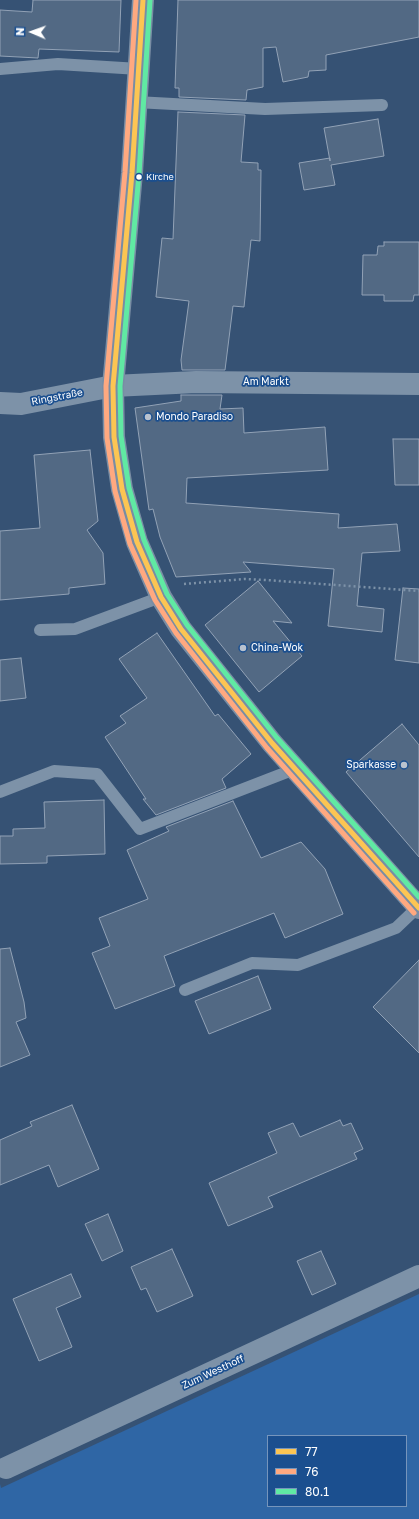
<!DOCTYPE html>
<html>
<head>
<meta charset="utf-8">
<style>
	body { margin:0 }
	#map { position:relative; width:419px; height:1519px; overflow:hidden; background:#365274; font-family:"Golos Text",sans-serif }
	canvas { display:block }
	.legend { position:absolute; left:267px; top:1435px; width:140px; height:72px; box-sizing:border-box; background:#1b4f8f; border:1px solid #7695bc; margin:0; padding:5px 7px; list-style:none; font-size:12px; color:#fff }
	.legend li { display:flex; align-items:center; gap:8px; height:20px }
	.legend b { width:20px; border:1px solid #7695bc }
	.north { position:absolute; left:12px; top:12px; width:40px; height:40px; -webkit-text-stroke:3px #1b4f8f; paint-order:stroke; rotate:272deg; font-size:11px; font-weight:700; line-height:16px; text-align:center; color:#fff }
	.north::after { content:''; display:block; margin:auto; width:14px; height:18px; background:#fff; clip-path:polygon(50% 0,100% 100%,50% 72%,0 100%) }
</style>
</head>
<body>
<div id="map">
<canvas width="419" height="1519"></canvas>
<ul class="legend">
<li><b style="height:5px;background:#fcc553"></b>77</li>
<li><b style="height:5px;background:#ffa980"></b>76</li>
<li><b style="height:5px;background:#60e9a3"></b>80.1</li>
</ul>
<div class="north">N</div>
</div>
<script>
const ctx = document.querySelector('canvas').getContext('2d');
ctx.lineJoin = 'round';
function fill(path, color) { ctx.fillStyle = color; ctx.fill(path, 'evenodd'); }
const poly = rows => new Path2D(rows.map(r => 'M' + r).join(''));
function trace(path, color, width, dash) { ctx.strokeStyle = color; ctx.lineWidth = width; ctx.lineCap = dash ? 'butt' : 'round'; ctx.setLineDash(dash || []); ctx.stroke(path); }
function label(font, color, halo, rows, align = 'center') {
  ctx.font = font + ' "Golos Text",sans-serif'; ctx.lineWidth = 3.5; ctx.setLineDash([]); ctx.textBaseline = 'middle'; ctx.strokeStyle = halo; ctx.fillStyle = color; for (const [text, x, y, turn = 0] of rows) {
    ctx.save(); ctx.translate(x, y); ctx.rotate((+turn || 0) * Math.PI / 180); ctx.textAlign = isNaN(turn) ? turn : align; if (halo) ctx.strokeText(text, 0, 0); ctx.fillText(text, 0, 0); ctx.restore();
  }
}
fill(poly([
	[419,1294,419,1519,0,1519,0,1484,1,1488],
	[268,1436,406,1436,406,1506,268,1506]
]), '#2f66a5');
const building = poly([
	[33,0,121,0,119,52,39,49,38,58,0,56,0,10,32,12,33,0],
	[178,0,419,0,419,37,326,55,326,70,309,71,308,77,283,82,276,47,263,48,263,87,247,90,246,100,179,97,179,88,175,88,178,0],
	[178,112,245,115,241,162,258,163,258,170,261,170,260,241,251,240,244,307,233,306,225,370,182,370,181,360,189,301,156,297,162,238,173,239,178,112],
	[378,119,384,156,331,165,335,185,304,190,299,163,330,158,330,161,324,128,378,119],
	[384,242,419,242,419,295,414,295,413,301,384,301,384,295,362,295,363,255,377,255,378,246,384,246,384,242],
	[181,395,222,395,220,409,243,408,244,433,325,427,328,470,187,478,186,503,339,514,338,528,397,524,400,551,362,553,357,606,384,609,382,632,328,626,334,569,243,562,251,572,176,577,160,537,153,509,149,510,135,408,181,401,181,395],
	[393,439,419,439,419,485,395,485,393,439],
	[90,450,98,521,87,530,103,553,105,584,69,588,69,594,0,600,0,531,40,528,34,455,90,450],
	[258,581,292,623,273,621,302,656,259,692,205,625,258,581],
	[403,588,419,589,419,663,395,660,403,588],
	[157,633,215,716,218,714,251,754,222,779,226,788,156,815,143,799,146,799,105,737,126,723,120,716,147,698,119,659,157,633],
	[21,658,26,698,0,701,0,660,21,658],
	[402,724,419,745,419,857,346,772,402,724],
	[104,800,105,854,47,856,47,863,0,864,0,836,13,836,13,829,45,828,44,802,104,800],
	[233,801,261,858,301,842,325,869,343,914,285,938,274,913,164,956,175,986,115,1009,92,953,110,946,99,918,148,899,127,850,169,831,166,827,233,801],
	[10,948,24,1002,26,1018,16,1022,30,1055,0,1067,0,949,10,948],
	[419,960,419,1053,373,1007,419,960],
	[258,976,271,1009,209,1034,195,1001,258,976],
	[72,1105,99,1169,58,1187,49,1165,0,1185,0,1140,32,1126,30,1122,72,1105],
	[340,1120,343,1126,351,1123,363,1149,354,1153,357,1159,268,1197,273,1207,228,1226,209,1183,277,1153,268,1133,293,1123,300,1137,340,1120],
	[108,1214,123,1251,102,1261,85,1224,108,1214],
	[172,1249,193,1296,157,1312,146,1288,141,1290,131,1267,172,1249],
	[321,1251,336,1284,312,1295,297,1261,321,1251],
	[71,1274,81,1297,56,1308,72,1347,39,1361,13,1299,71,1274]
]);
fill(building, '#526984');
trace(building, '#92a2b6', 1);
trace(poly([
	[184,584,245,579,266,580,419,591]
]), '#7d92a8', 2.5, [2, 3]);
trace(poly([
	[0,69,58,64,139,69],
	[136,102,265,109,382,105],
	[40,630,75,629,161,597],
	[0,792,54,771,97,774,140,829,295,769],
	[185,990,252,963,298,965,396,928,418,907]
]), '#7d92a8', 12);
trace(poly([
	[0,403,21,404,113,386,196,382,419,384],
	[6,1468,419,1276]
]), '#7d92a8', 22);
trace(poly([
	[143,0,132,173,113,386,114,437,122,489,137,542,161,597,181,629,272,743,419,908]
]), '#798da4', 22);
trace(poly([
	[143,0,132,173,113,386,114,437,122,489,137,542,161,597,181,629,272,743,419,908]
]), '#fcc553', 5);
trace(poly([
	[136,0,125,172,106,386,107,438,115,491,130,544,155,600,176,633,267,748,414,913]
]), '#ffa980', 5);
trace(poly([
	[150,0,139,174,120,386,121,436,129,488,144,540,167,594,187,625,277,738,419,897]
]), '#60e9a3', 5);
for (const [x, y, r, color] of [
	[139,177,3.5,"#fff"],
	[148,417,4,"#b9c2ce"],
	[243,648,4,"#b9c2ce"],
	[404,765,4,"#b9c2ce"]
]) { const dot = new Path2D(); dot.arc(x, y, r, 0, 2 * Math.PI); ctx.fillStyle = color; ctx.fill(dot); trace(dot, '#1b4f8f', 1.5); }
label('9px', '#fff', '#1b4f8f', [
	["Kirche",146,177]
], 'left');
label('10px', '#fff', '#1b4f8f', [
	["Am Markt",266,382],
	["Ringstraße",57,397,-11],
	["Zum Westhoff",213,1372,-25]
]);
label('10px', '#fff', '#1b4f8f', [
	["Mondo Paradiso",156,417],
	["China-Wok",251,648],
	["Sparkasse",396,765,"right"]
], 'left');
</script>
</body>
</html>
